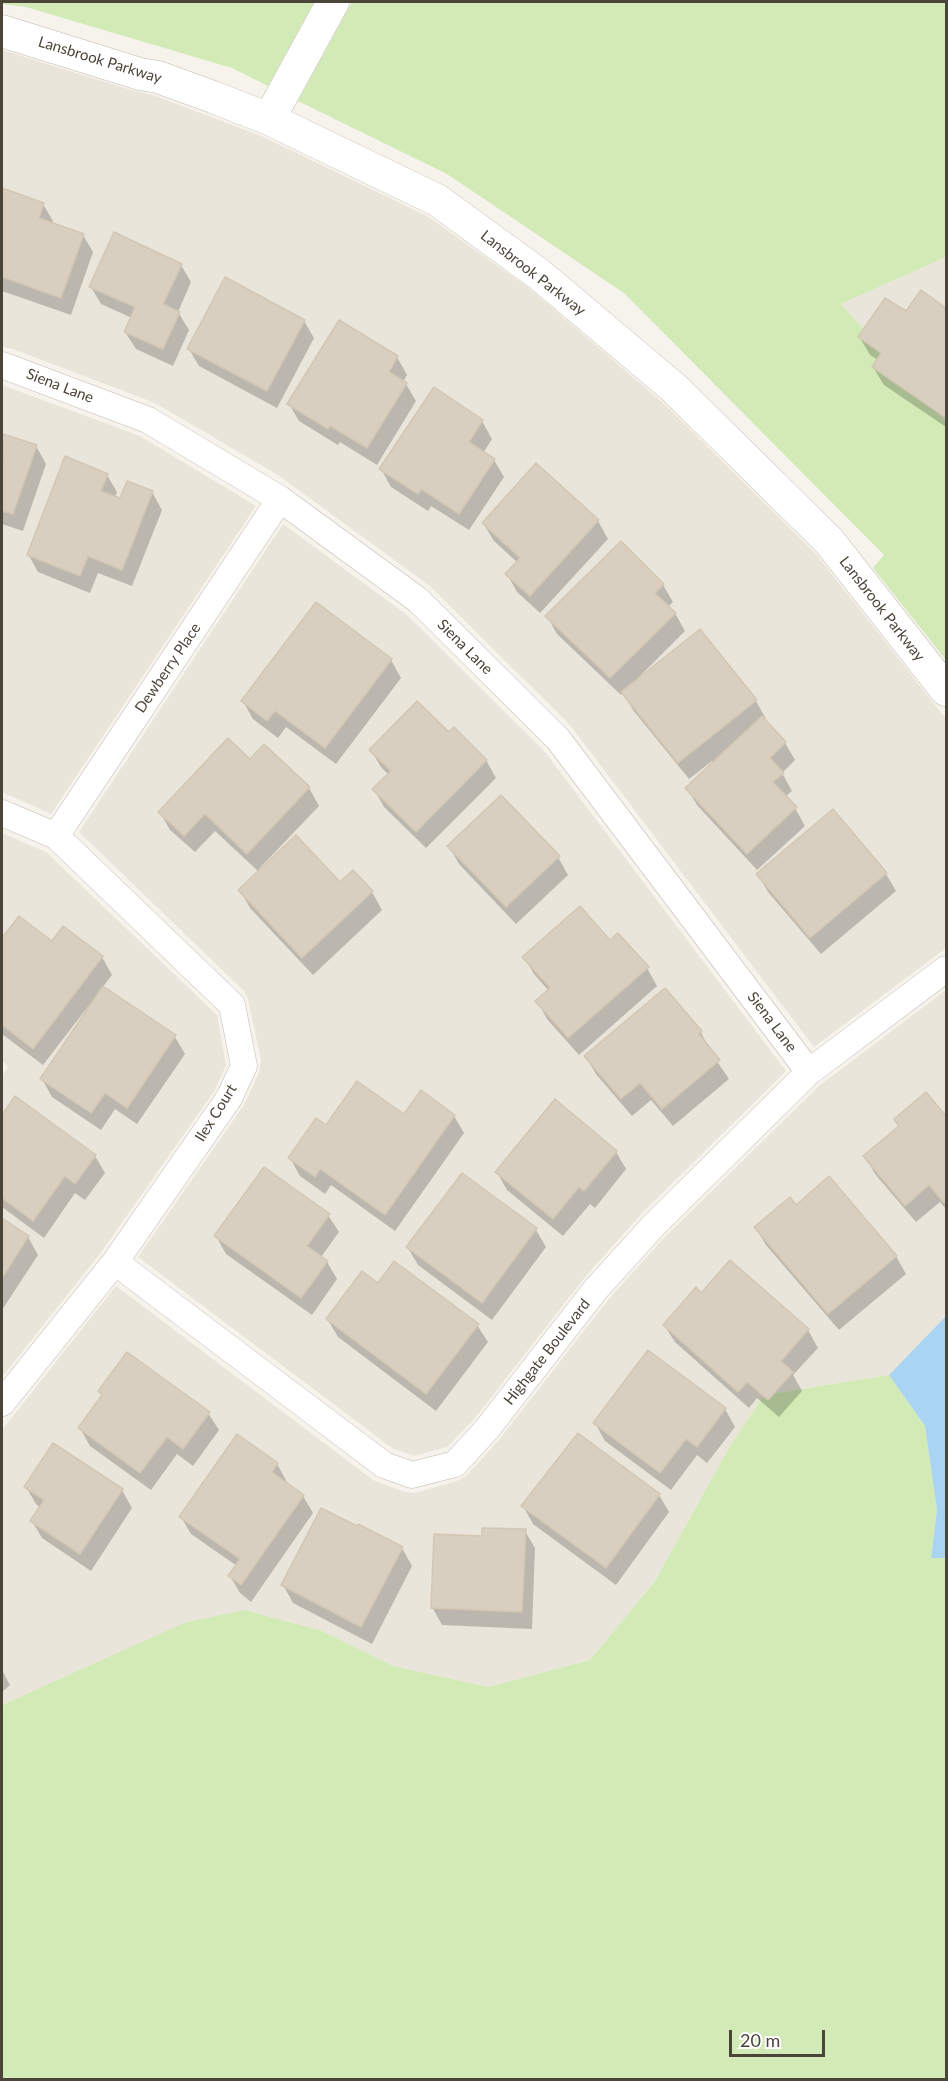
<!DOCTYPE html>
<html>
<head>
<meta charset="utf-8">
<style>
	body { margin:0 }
	#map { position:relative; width:948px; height:2081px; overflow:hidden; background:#f6f3ec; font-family:Lato,sans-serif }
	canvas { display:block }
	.frame { position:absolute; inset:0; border:3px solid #4b4439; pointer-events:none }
	.scale { position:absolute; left:729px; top:2030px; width:96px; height:27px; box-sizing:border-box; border:3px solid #4b4439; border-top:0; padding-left:8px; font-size:18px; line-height:21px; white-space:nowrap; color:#4b4439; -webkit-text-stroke:4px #fff; paint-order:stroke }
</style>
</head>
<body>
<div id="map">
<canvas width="948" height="2081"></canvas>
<div class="frame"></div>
<div class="scale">20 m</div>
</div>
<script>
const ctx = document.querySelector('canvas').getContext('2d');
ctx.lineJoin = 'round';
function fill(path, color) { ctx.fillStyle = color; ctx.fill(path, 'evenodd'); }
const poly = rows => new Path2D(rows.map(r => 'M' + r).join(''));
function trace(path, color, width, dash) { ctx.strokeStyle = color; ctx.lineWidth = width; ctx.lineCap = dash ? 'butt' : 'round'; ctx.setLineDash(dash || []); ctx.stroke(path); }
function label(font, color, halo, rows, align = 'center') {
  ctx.font = font + ' Lato,sans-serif'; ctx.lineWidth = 5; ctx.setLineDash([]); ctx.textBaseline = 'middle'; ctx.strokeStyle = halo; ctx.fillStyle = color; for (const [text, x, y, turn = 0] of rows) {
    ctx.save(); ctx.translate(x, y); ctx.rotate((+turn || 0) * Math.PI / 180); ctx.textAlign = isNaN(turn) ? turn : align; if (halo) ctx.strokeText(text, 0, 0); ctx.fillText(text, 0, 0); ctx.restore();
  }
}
fill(poly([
	[2,50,134,91,153,95,261,136,427,216,530,289,663,403,816,554,946,719,946,948,814,1047,570,725,430,586,278,475,155,403,13,349,2,347],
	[946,257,946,422,841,304],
	[2,385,140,436,256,506,51,814,2,792],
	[283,524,407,615,545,752,786,1071,643,1212,585,1277,475,1418,447,1447,414,1456,392,1448,138,1257,244,1105,259,1073,261,1060,248,999,244,991,79,832],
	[2,833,46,852,217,1015,226,1065,215,1090,102,1251,2,1377,2,1076,8,1066,2,1061],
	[946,990,946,1316,889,1375,764,1395,730,1446,655,1581,590,1660,488,1687,393,1666,322,1631,184,1624,2,1705,2,1430,116,1286,373,1480,405,1492,415,1493,457,1481,466,1476,499,1440,608,1300,665,1237,819,1086]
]), '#eae5da');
fill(poly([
	[2,2,314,2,268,86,232,68,26,7,2,4],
	[352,2,946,2,946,257,841,304,946,422,946,660,873,568,884,555,624,293,447,174,298,101],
	[889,1375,925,1426,937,1510,931,1557,946,1558,946,2079,2,2079,2,1705,184,1623,244,1610,322,1631,393,1666,488,1687,590,1660,655,1581,730,1446,764,1395]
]), '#d2eab5');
fill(poly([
	[946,1316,946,1558,931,1558,937,1510,925,1426,889,1375]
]), '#a9d4f2');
fill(poly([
	[2,190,43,204,53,221,52,224,83,235,93,252,71,315,2,291],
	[181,265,191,282,178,312,189,330,173,366,136,349,125,332,132,318,101,304,91,287],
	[921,292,946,309,946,427,884,385,873,367,878,360,870,355,860,338,907,313],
	[304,321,314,338,277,408,199,366,189,349],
	[397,357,407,375,403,382,406,384,416,401,377,465,340,442,338,445,299,421,289,404],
	[482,421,492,439,483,453,494,460,504,477,469,530,431,506,428,511,391,487,381,469],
	[2,435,36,446,46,464,23,531,2,524],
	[536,465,598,521,608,539,540,613,517,592,507,574,518,563,494,541,483,523],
	[107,475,117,492,115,498,121,500,152,492,162,510,132,586,98,573,90,593,38,572,28,554],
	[663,585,673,602,668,607,675,613,685,631,639,677,640,678,700,631,756,701,766,719,764,720,785,743,795,760,782,773,792,791,785,797,795,808,805,826,757,870,697,805,687,788,714,763,712,761,689,779,633,710,623,692,621,695,557,634,547,616],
	[391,660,401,678,336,764,286,727,278,738,253,719,243,701],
	[449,734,486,760,496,778,426,848,384,807,374,789,389,775,381,767,371,750],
	[264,746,309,788,319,806,259,869,340,884,353,872,372,892,382,910,313,975,250,908,240,890,259,872,215,831,195,852,170,830,160,812,250,761],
	[449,846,558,857,568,875,516,924,459,864],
	[758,874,886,874,896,891,821,954,768,892],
	[19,918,52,943,102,957,112,975,102,988,175,1037,185,1054,137,1124,115,1109,101,1130,52,1097,42,1079,92,1005,90,1004,43,1065,2,1034,2,941],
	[609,942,647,968,657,986,579,1055,547,1019,537,1001,549,991,534,974,524,957],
	[665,990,701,1032,710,1051,729,1079,673,1126,651,1100,632,1116,596,1074,586,1057],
	[926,1094,946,1118,946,1209,940,1202,916,1222,875,1174,865,1156,900,1127],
	[15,1098,95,1156,105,1173,85,1200,75,1193,44,1238,2,1207,2,1118],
	[405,1116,454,1116,464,1133,395,1231,331,1185,325,1194,300,1176,290,1158,327,1127],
	[616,1152,626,1169,595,1208,590,1204,563,1236,507,1190,497,1172],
	[462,1175,536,1230,546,1247,492,1320,418,1265,408,1248],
	[796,1207,896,1256,906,1274,839,1330,766,1245,756,1228],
	[328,1215,339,1232,321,1257,327,1262,337,1279,312,1315,226,1254,216,1236],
	[2,1220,28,1237,38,1255,2,1310],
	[378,1285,477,1325,488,1342,436,1411,338,1337,328,1320],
	[702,1295,808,1330,818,1348,793,1375,802,1391,779,1417,757,1398,749,1408,675,1342,664,1325],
	[725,1409,735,1427,707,1463,697,1455,671,1490,605,1441,595,1423],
	[208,1413,219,1430,193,1466,177,1454,151,1490,90,1446,80,1428],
	[277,1464,287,1482,286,1484,303,1496,313,1513,251,1602,240,1593,230,1576,237,1566,191,1534,181,1517],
	[26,1487,122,1490,132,1508,91,1571,42,1538,32,1521,41,1508,36,1504],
	[659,1495,669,1512,616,1585,533,1524,523,1506],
	[525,1531,535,1548,532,1629,442,1625,432,1607,483,1537],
	[402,1548,412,1566,372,1644,293,1603,283,1585],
	[2,1670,10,1685,2,1692]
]), '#0003');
const building = poly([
	[2,188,44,203,39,218,84,234,61,298,2,277,2,188],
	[114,232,182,264,163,304,180,312,163,349,124,332,135,307,89,287,114,232],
	[225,277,305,320,267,391,187,349,225,277],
	[921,290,946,308,946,418,872,367,881,353,858,337,885,298,906,311,921,290],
	[339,320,398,356,389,372,407,383,367,448,330,426,328,429,287,404,339,320],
	[434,387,483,420,469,442,495,459,459,514,421,489,418,494,379,469,434,387],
	[3,434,37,445,13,514,2,511,3,434],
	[65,456,108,474,101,491,120,498,127,481,153,491,122,570,88,556,80,576,27,555,65,456],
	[536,463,599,520,530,596,505,574,520,558,482,523,536,463],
	[621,541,664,584,655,593,676,613,610,678,545,616,621,541],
	[316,602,392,659,325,748,275,711,267,721,241,701,316,602],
	[700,629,757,700,678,763,621,692,700,629],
	[417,701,449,732,454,727,487,760,416,832,372,789,391,771,369,750,417,701],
	[762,716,786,742,770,758,784,773,773,782,797,807,747,854,685,788,762,716],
	[228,738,250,759,264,744,310,787,247,854,205,814,184,836,158,812,228,738],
	[501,795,560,856,506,907,447,846,501,795],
	[833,809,887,873,810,938,756,874,833,809],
	[296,835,340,882,353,870,373,891,302,958,238,890,296,835],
	[580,906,610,940,618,933,649,967,568,1038,535,1001,550,988,522,957,580,906],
	[19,916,52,941,63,926,103,956,33,1049,2,1025,2,938,19,916],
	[103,986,176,1035,127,1108,105,1093,91,1113,40,1079,103,986],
	[665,988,702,1031,699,1034,720,1060,662,1109,640,1083,621,1099,584,1056,665,988],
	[357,1081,404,1114,421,1090,455,1115,385,1215,320,1169,315,1177,288,1158,316,1118,326,1125,357,1081],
	[926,1092,946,1116,946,1201,944,1203,929,1185,905,1206,863,1156,899,1126,894,1119,926,1092],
	[15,1096,96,1155,75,1184,65,1176,33,1221,2,1198,2,1115,15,1096],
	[555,1099,617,1151,584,1191,579,1187,553,1219,495,1172,555,1099],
	[264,1167,330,1214,307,1246,328,1261,301,1298,214,1236,264,1167],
	[462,1173,537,1228,482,1303,406,1247,462,1173],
	[829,1176,897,1256,828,1314,754,1227,790,1197,796,1205,829,1176],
	[2,1218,29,1236,2,1278,2,1218],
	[730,1260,809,1329,781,1361,793,1372,768,1400,747,1382,738,1392,663,1325,696,1287,701,1293,730,1260],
	[394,1261,479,1324,426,1394,326,1319,362,1271,378,1283,394,1261],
	[648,1350,726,1408,697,1447,686,1439,660,1473,593,1423,648,1350],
	[127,1352,210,1412,183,1449,167,1437,140,1473,78,1428,102,1395,98,1391,127,1352],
	[578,1433,660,1494,606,1568,521,1506,578,1433],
	[237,1434,278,1463,272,1472,304,1495,241,1585,228,1576,240,1559,179,1517,237,1434],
	[53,1443,123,1489,80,1554,30,1521,44,1500,24,1487,53,1443],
	[321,1508,357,1526,358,1524,403,1547,361,1627,281,1585,321,1508],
	[482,1528,526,1529,522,1612,431,1608,434,1534,482,1536,482,1528]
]);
fill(building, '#d8cfc1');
trace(building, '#d3c7b4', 1.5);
const minor = poly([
	[2,365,148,420,280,499,418,600,558,739,809,1072],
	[2,813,56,836,232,1005,244,1066,229,1098,115,1262,2,1403],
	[56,836,280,499],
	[115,1262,384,1465,412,1475,455,1464,487,1429,596,1289,654,1225,809,1072,946,969]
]);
const tertiary = poly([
	[2,31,140,74,158,77,213,97,269,119,437,200,540,275,674,388,829,541,946,690],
	[269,119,333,2]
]);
trace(minor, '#c2bbae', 27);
trace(tertiary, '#c2bbae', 33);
trace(minor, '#fff', 26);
trace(tertiary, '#fff', 32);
label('15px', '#4b4439', '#fff', [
	["Lansbrook Parkway",100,60,17],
	["Lansbrook Parkway",533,273,38],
	["Siena Lane",60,386,21],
	["Lansbrook Parkway",882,609,52],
	["Siena Lane",465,647,45],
	["Dewberry Place",168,668,-56],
	["Siena Lane",772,1022,53],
	["Ilex Court",216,1113,-58],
	["Highgate Boulevard",547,1352,-52]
]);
</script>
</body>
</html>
